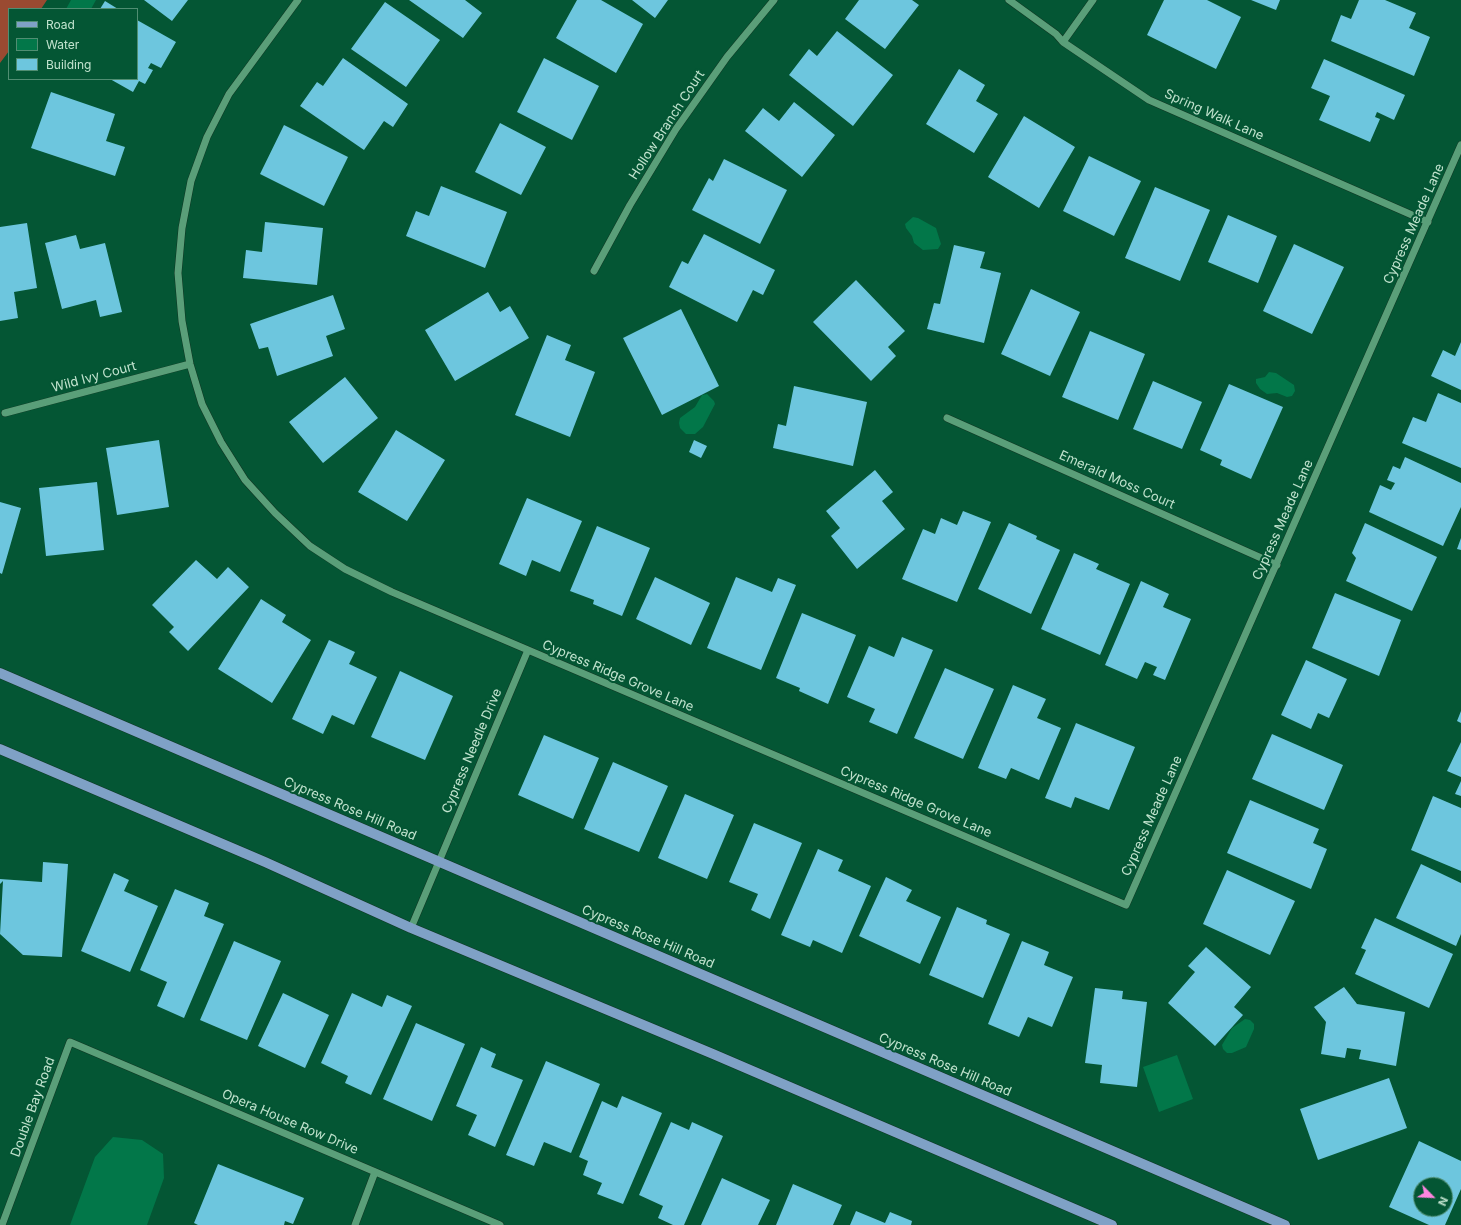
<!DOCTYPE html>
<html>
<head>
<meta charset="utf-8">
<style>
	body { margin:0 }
	#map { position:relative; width:1461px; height:1225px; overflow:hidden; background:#045634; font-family:Inter,sans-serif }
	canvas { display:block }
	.legend { position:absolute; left:8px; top:8px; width:130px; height:72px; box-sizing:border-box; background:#045634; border:1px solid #508e72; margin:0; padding:5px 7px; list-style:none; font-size:12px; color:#c1e3ce }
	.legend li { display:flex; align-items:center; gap:8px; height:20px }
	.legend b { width:20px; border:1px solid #508e72 }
	.north { position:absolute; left:1413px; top:1177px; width:40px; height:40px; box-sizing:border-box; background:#045634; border:1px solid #508e72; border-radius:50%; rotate:114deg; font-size:11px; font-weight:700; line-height:16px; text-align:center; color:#c1e3ce }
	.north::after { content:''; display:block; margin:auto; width:14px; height:18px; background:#ff85df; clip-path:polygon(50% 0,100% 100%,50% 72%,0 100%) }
</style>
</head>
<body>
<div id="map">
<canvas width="1461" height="1225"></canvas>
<ul class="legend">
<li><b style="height:5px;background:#7fa1c6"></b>Road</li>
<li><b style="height:11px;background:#027749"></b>Water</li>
<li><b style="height:11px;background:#6dc6de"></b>Building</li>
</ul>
<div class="north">N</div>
</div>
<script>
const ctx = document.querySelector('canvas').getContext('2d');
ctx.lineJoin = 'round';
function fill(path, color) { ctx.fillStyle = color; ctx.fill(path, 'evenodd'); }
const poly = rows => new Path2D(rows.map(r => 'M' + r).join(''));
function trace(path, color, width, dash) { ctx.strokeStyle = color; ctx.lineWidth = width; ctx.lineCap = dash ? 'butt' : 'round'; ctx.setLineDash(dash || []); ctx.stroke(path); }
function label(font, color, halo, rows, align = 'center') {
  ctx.font = font + ' Inter,sans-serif'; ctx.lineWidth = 4; ctx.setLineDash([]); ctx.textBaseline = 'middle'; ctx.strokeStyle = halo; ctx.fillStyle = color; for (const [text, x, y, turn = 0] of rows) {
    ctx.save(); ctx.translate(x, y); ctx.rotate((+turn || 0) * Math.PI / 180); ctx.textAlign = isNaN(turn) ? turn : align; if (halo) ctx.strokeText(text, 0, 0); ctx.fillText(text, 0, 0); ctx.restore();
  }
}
fill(poly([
	[0,0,47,0,41,9,9,9,9,51,0,63]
]), '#9a4a31');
fill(poly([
	[71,0,96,0,91,9,66,9],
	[913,217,918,218,936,228,941,244,938,249,923,250,914,243,912,236,906,228,905,224],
	[1269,372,1276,373,1294,385,1295,391,1292,396,1287,397,1277,393,1267,394,1260,389,1256,383,1256,379,1265,377],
	[707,394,714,401,715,404,703,427,695,434,686,434,680,428,679,423,680,418,695,407,702,395],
	[1245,1019,1250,1020,1254,1024,1254,1029,1246,1047,1232,1053,1227,1053,1223,1049,1222,1045,1232,1028],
	[1177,1055,1193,1099,1159,1112,1143,1067],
	[113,1137,142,1140,163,1154,164,1178,147,1225,70,1225,95,1157]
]), '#027749');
fill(poly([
	[144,0,188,0,172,21],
	[409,0,465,0,482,13,463,38],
	[577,0,601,0,643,24,616,73,556,38],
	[632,0,668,0,655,18],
	[859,0,912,0,919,5,885,49,845,19],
	[1164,0,1207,0,1241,17,1216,69,1147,35],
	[1251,0,1280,0,1276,10],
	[1359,0,1385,0,1416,13,1409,28,1430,37,1414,76,1331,41,1341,15,1351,19],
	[105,1,118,9,100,9],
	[385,2,440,40,406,87,351,49],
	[137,20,176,42,161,68,151,63,148,68,153,70,145,84,139,81,133,92,110,79,137,79],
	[837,31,893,75,853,126,789,75,809,49,817,56],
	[343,58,408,104,393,127,384,121,364,150,300,106,317,82,323,86],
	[544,58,599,86,572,140,517,112],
	[1324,59,1405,95,1394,120,1377,112,1375,117,1380,119,1370,142,1319,120,1330,96,1311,88],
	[959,69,985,85,976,101,998,114,974,153,926,124],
	[51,92,115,114,106,141,125,147,115,176,31,148],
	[794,102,835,135,802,177,745,131,763,108,779,121],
	[1024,116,1075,147,1039,208,988,177],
	[500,123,546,147,521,195,475,172],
	[284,125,348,157,324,206,260,174],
	[1089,156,1141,181,1114,236,1063,211],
	[724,159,787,190,760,244,692,210,709,178,713,181],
	[441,186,507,212,485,268,406,236,416,211,429,216],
	[1155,187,1210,210,1180,281,1125,258],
	[1228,215,1277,236,1258,283,1208,262],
	[265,222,323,228,317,285,243,278,246,250,262,252],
	[27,223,37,288,14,292,18,318,0,321,0,227],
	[704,234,775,270,763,295,753,290,737,322,669,287,682,261,688,264],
	[76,235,80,249,105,243,122,312,100,317,96,300,62,309,45,243],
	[1294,244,1344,267,1312,334,1263,311],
	[954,245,985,252,980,268,1001,273,984,343,927,329,934,303,940,304],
	[856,280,905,331,888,347,896,356,871,381,813,322],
	[1031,289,1080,312,1050,376,1001,354],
	[488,292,500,312,510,306,529,338,455,381,425,330],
	[333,295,345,329,326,336,333,356,277,376,268,347,259,349,250,324],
	[681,309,719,386,662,415,623,338],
	[1090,331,1145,354,1118,420,1062,397],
	[547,335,571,345,565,360,595,372,570,437,515,415],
	[1461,342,1461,390,1431,376,1443,350,1455,356],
	[345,377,378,418,323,463,289,422],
	[1153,381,1202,402,1182,449,1133,429],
	[1229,384,1283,407,1251,479,1220,465,1222,460,1200,450],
	[794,386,867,402,853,466,773,448,778,424,786,426],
	[1438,393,1461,403,1461,468,1402,443,1413,417,1426,422],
	[396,430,445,460,407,521,358,492],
	[159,440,169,507,117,515,106,448],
	[694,440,707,446,701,458,689,452],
	[1405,457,1461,483,1461,507,1443,546,1369,512,1380,485,1391,490,1395,483,1387,480,1393,466,1400,469],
	[875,470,893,492,882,501,905,529,857,569,831,536,840,528,826,511],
	[97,482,104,550,46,556,39,488],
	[527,498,582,521,560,572,532,560,526,576,499,564],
	[0,502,21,508,2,574,0,573],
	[963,511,991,522,957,602,902,579,923,529,935,534,941,518,957,525],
	[1009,523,1037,536,1036,539,1060,550,1031,614,978,589],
	[1365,523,1437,557,1412,611,1346,581,1356,558,1352,553],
	[597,526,650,548,622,616,593,604,594,600,570,591],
	[1461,538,1461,550,1457,549],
	[1074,553,1099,564,1096,569,1130,584,1100,655,1041,629],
	[196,560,217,579,228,567,249,587,188,651,169,632,174,627,152,605],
	[655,577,710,603,691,645,636,619],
	[736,577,772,592,778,578,796,585,761,670,707,648],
	[1141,581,1169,594,1163,607,1191,619,1165,680,1153,675,1157,667,1145,662,1137,679,1105,665],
	[1335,593,1401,620,1379,676,1312,648],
	[261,599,286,615,282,622,311,640,272,703,218,669],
	[802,613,856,635,828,704,799,691,800,688,776,678],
	[902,637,933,650,897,734,869,722,875,709,847,697,869,646,894,657],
	[329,640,355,652,349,664,377,677,354,725,332,715,323,734,292,719],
	[1306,660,1347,679,1329,718,1318,713,1311,729,1281,715],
	[945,668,994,689,963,759,914,738],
	[400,671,453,696,425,760,371,737],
	[1013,685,1046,699,1037,718,1061,728,1039,780,1011,768,1006,779,978,768],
	[1461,711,1461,723,1457,721],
	[1076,723,1135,747,1109,810,1075,797,1071,808,1045,798],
	[1272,734,1343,765,1324,810,1252,779],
	[544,735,599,758,573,819,518,795],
	[1461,742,1461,777,1447,771],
	[613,762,668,786,639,852,584,829],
	[1461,781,1461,796,1455,794],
	[685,794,734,815,707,879,658,858],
	[1433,796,1461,808,1461,871,1411,850],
	[1250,800,1319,829,1313,843,1327,849,1311,889,1227,853],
	[754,823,802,843,770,919,751,910,758,894,729,882],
	[818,849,843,860,838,871,871,886,842,953,813,940,810,947,781,935],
	[43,862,68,864,62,957,23,955,0,934,3,881,0,884,0,879,42,882],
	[1421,864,1461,883,1461,934,1456,946,1396,918],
	[1227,870,1295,901,1270,955,1203,924],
	[114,873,129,880,124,891,158,906,130,972,81,951],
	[886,877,912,890,906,901,941,917,920,964,859,936],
	[175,889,209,903,204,916,224,924,184,1018,157,1006,167,982,140,970],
	[957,907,987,920,986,924,1010,934,983,998,929,975],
	[1375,918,1453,954,1429,1008,1355,974,1366,950,1361,948],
	[234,941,281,961,247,1040,200,1020],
	[1022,941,1049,952,1044,965,1073,977,1052,1027,1028,1017,1019,1037,988,1024],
	[1206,947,1251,987,1234,1007,1243,1015,1215,1046,1168,1003,1195,972,1188,966],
	[1344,987,1357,1004,1405,1012,1396,1066,1359,1059,1361,1050,1347,1048,1345,1058,1321,1054,1326,1022,1314,1007],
	[1095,988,1123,991,1122,999,1147,1002,1137,1087,1100,1083,1102,1065,1085,1063],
	[283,993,329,1015,305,1068,258,1046],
	[352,993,382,1007,387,995,412,1006,371,1095,345,1083,348,1076,321,1063],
	[416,1023,465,1044,432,1121,383,1099],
	[481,1047,496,1054,491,1067,523,1080,495,1147,468,1135,477,1115,456,1106],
	[546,1061,600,1084,571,1153,544,1142,534,1166,506,1155],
	[1389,1078,1407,1128,1318,1160,1300,1109],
	[622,1096,662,1113,623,1204,597,1194,602,1183,583,1175,588,1161,579,1157,602,1101,617,1108],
	[671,1122,689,1130,692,1122,723,1136,684,1225,673,1225,658,1218,663,1206,639,1195],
	[1419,1141,1461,1161,1461,1189,1445,1225,1429,1225,1389,1207],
	[1421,1185,1445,1185,1445,1209,1421,1209],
	[218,1164,304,1198,293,1224,285,1221,284,1225,198,1225,194,1223],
	[722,1178,770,1200,758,1225,701,1225],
	[793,1184,842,1205,833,1225,776,1225],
	[856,1211,885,1223,890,1212,912,1221,911,1225,850,1225]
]), '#6dc6de');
const minor = poly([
	[298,0,229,94,207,137,191,181,182,228,178,273,182,321,190,364,202,404,221,442,245,480,275,513,310,546,345,569,392,592,1126,905,1461,145],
	[1009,0,1056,34,1063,42,1149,100,1428,222],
	[1063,42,1093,0],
	[594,271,630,205,676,129,727,57,774,0],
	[5,413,190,364],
	[947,418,1277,565],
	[411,928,528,650],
	[2,1225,70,1042,500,1225],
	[355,1225,375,1172]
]);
const major = poly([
	[0,673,1285,1225],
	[0,749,265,862,411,928,713,1054,1112,1225]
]);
trace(minor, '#113623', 8);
trace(major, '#113623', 11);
trace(minor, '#5a9f79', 7);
trace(major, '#7fa1c6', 10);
label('13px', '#c1e3ce', '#045634', [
	["Spring Walk Lane",1214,115,24],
	["Hollow Branch Court",667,125,-57],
	["Cypress Meade Lane",1414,224,-66],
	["Wild Ivy Court",94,377,-15],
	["Emerald Moss Court",1117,480,24],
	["Cypress Meade Lane",1283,520,-66],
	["Cypress Ridge Grove Lane",618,676,23],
	["Cypress Needle Drive",472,751,-67],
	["Cypress Ridge Grove Lane",916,802,23],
	["Cypress Rose Hill Road",350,809,23],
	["Cypress Meade Lane",1152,816,-66],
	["Cypress Rose Hill Road",648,937,23],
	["Cypress Rose Hill Road",945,1065,23],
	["Double Bay Road",33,1107,-70],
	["Opera House Row Drive",290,1122,23]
]);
</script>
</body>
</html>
